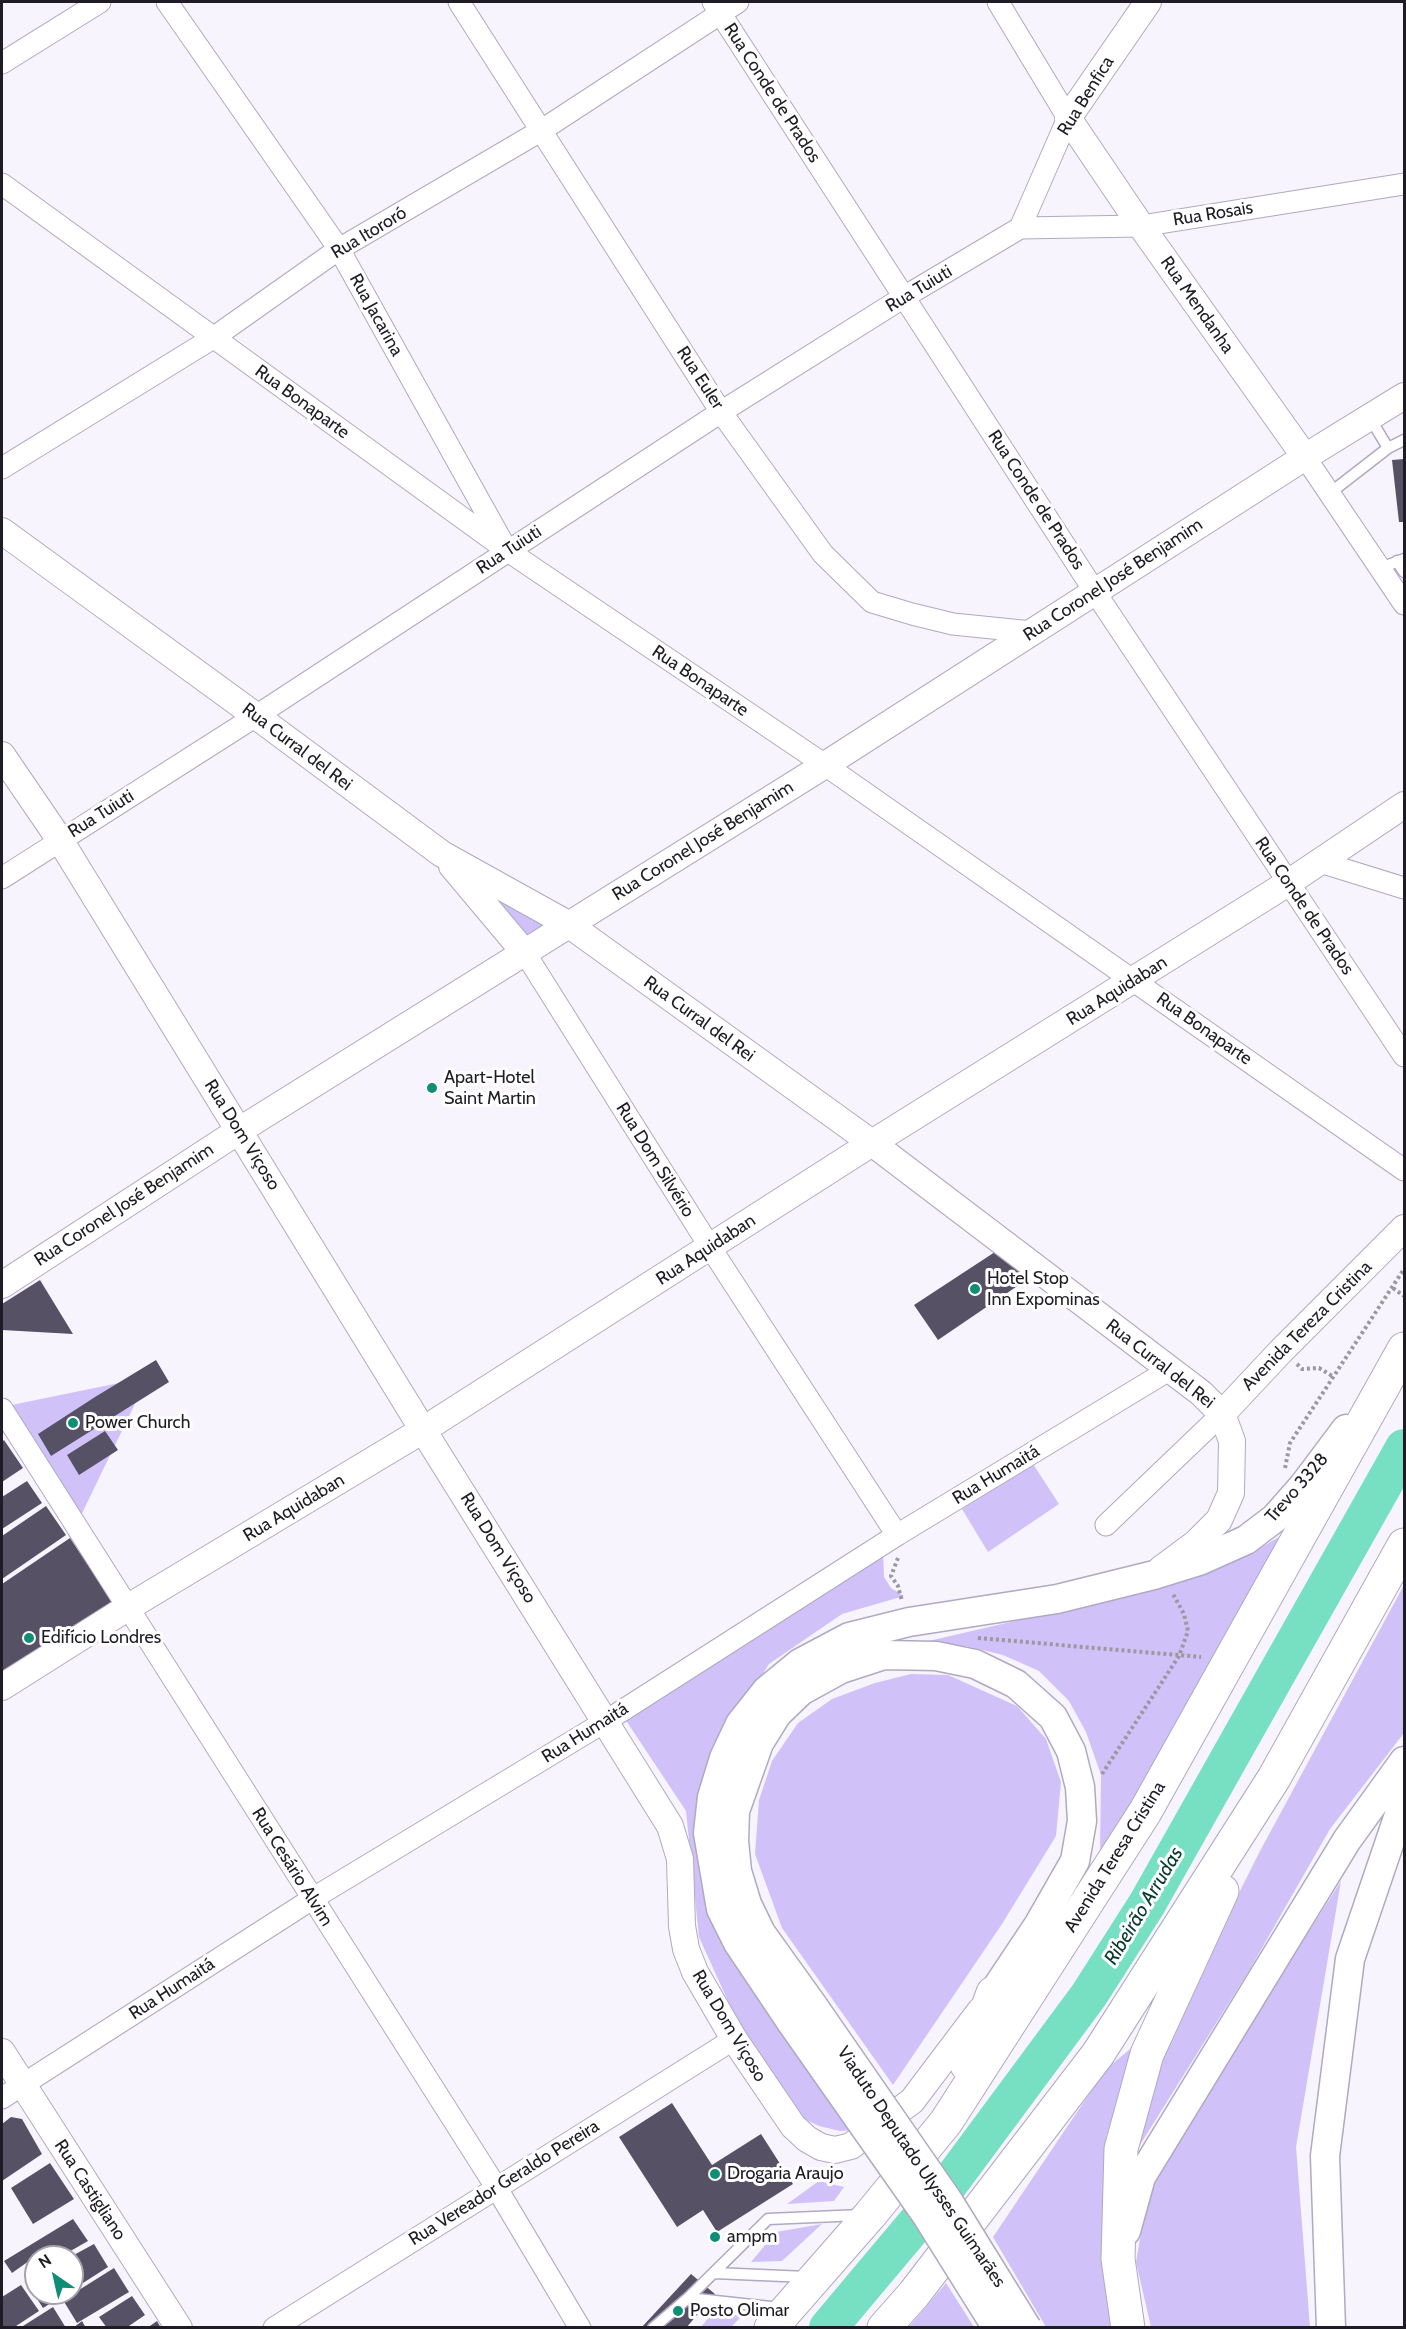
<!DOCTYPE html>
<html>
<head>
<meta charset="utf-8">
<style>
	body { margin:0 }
	#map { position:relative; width:1406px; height:2329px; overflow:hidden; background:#f7f4fe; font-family:Cabin,sans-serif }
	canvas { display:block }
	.frame { position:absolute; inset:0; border:3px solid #1f1c25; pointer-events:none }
	.north { position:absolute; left:24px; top:2245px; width:60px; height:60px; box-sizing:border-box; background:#fff; border:2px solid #a5a4a8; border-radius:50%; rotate:326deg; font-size:16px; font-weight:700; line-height:24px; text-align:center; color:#1f1c25 }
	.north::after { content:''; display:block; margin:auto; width:21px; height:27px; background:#0e8e74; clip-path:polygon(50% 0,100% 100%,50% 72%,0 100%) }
</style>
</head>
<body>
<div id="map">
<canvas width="1406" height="2329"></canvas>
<div class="frame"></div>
<div class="north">N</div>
</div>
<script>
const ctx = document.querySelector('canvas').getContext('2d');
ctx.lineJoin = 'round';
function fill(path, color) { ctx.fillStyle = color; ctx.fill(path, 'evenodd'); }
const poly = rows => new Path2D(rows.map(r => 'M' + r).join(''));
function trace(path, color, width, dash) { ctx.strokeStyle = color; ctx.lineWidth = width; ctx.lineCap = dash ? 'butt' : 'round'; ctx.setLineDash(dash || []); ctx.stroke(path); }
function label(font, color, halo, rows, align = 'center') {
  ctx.font = font + ' Cabin,sans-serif'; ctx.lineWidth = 6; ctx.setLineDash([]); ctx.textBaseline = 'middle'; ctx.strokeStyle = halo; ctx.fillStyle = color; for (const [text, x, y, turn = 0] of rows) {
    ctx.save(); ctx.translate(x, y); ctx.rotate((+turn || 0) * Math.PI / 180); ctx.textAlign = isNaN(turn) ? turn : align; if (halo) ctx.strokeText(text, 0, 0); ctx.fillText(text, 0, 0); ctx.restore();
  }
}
fill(poly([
	[477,885,550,923,527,939],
	[148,1377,70,1538,30,1470,2,1431,2,1407],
	[1033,1464,1059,1504,988,1552,962,1509],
	[1279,1537,1284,1543,1100,1857,1101,1775,1086,1732,1069,1701,1039,1671,1003,1655,966,1646,920,1643,1166,1586,1217,1569,1250,1554],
	[883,1551,884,1577,891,1588,904,1596,842,1614,769,1664,731,1725,708,1809,855,2130,840,2131,819,2126,798,2116,737,2021,699,1937,686,1811,623,1716],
	[1404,1585,1404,1733,1330,1829,1250,1969,1133,2156,1157,2056,1260,1851],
	[911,1674,948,1675,1017,1706,1046,1739,1061,1782,1056,1836,1002,1924,893,2085,782,1928,755,1854,759,1800,772,1761,798,1723,832,1699,875,1683],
	[1341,1881,1296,2147,1310,2327,1151,2327,1136,2262,1150,2181],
	[1135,2045,1106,2137,1108,2264,1116,2327,1046,2327,993,2237,1106,2069],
	[819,2181,844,2187,834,2201,787,2204],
	[822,2224,782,2261,751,2262,776,2232],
	[946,2283,974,2327,909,2327],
	[714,2311,742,2316,731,2327,701,2327]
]), '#d1c1f9');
trace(poly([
	[828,2328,949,2184,1089,1995,1147,1904,1404,1448]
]), '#77dfc2', 38);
fill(poly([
	[1404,459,1404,522,1399,522,1392,460],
	[998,1250,1035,1274,938,1340,914,1305],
	[40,1280,73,1334,2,1330,2,1304],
	[156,1360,169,1382,51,1456,38,1434,95,1397],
	[105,1431,118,1450,79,1475,67,1455],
	[4,1440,23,1468,2,1482,2,1442],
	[27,1481,42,1503,2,1529,2,1497],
	[46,1506,66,1535,2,1579,2,1536],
	[70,1538,113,1603,2,1673,2,1584],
	[672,2103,712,2165,761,2134,793,2184,717,2232,703,2210,677,2227,619,2137],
	[11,2117,22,2119,42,2154,2,2181,2,2124],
	[50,2163,74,2199,33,2224,11,2188],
	[73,2219,88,2241,60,2257,36,2256,12,2273,4,2261],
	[94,2244,108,2267,72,2290,72,2256],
	[114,2268,129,2292,77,2323,63,2300],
	[691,2274,715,2294,686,2328,641,2328],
	[36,2276,36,2293,67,2293,43,2308,26,2282],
	[21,2285,39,2311,13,2328,2,2328,2,2297],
	[132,2296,145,2315,126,2328,107,2328,99,2317],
	[53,2307,66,2328,24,2328,23,2326],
	[82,2321,86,2328,73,2328],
	[157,2321,161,2328,147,2328]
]), '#575166');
const service = poly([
	[1370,418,1388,448],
	[1330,493,1388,448,1404,440],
	[1397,561,1404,572],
	[1381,568,1404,559],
	[714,2273,807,2277],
	[688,2298,780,2308],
	[653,2328,688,2298,768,2219,861,2215]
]);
const minor = poly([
	[167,2,339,249,504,545],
	[459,2,721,412,823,554,872,602,912,614,953,624,1032,632],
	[713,2,1095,592,1404,1056],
	[998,2,1068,118,1020,228],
	[2,63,100,2],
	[2,184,508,551,825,765,1404,1170],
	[1305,457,1404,604],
	[2,468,213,338,339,249,542,130,738,2],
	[1320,862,1404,888],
	[2,878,256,716,721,412,904,297,1020,228,1141,226,1404,184],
	[525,953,710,1247,897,1535],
	[2,1409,496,2187,580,2328],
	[1106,1525,1222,1414],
	[2,2098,312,1899,606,1721,897,1535,1169,1370],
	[274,2328,734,2039]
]);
const tertiary = poly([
	[1148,2,1068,118,1141,226,1305,457],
	[2,531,256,716,442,854,568,924,872,1143,1201,1393,1222,1414,1232,1441,1231,1493,1219,1520,1196,1543,1161,1569],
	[2,755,60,840,423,1430,670,1826,680,1859,682,1926,686,1949,695,1972,734,2039,793,2126,807,2139,821,2147,835,2150,851,2146,912,2101,980,2011],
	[452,866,525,953],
	[2,1285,240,1130,825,765,1305,457,1404,396],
	[1222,1414,1281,1351,1404,1228],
	[2,1687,127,1608,423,1430,872,1143,1288,883,1404,805],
	[2,2052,179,2328]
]);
const secondary = poly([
	[814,2007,761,1933,747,1904,737,1871,734,1841,735,1811,759,1743,777,1714,801,1691,841,1669,884,1655,936,1656,975,1664,1016,1684,1053,1717,1071,1751,1080,1787,1082,1821,1075,1861,1039,1924,993,1993],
	[791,2022,738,1943,721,1909,708,1833,712,1797,724,1758,740,1724,767,1690,800,1663,849,1637,909,1622,1057,1599,1154,1575,1199,1561,1246,1540,1275,1518,1304,1485,1346,1429],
	[1126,2231,1141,2177,1347,1840,1404,1761],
	[1331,2328,1325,2156,1350,1959,1404,1800]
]);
const trunk = poly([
	[967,2065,993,1993],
	[771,2328,870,2215,946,2122,1145,1812,1404,1349],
	[884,2328,914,2294,1098,2054,1274,1778,1404,1545],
	[1128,2328,1118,2259,1121,2149,1147,2054,1222,1891]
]);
trace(service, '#b0a9c1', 13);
trace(minor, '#b0a9c1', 23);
trace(tertiary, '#b0a9c1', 28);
trace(secondary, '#b0a9c1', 31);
trace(trunk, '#b0a9c1', 35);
trace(poly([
	[1393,1288,1404,1296],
	[1297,1364,1302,1369,1319,1368,1334,1377],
	[1285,1468,1290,1443,1404,1269],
	[898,1558,891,1576,898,1586,902,1601],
	[978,1638,1201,1657],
	[1102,1774,1179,1656,1188,1631,1184,1614,1173,1594]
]), '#9b98a1', 4, [3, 3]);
trace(service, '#fff', 10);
trace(minor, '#fff', 21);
trace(tertiary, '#fff', 26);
trace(secondary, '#fff', 28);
trace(trunk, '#fff', 33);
const secondaryBridge = poly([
	[814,2007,949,2202,1027,2328],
	[791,2022,927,2216,997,2328]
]);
trace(secondaryBridge, '#b0a9c1', 31, []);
trace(secondaryBridge, '#fff', 28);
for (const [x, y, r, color] of [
	[432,1088,6,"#0e8e74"],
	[975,1289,6,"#0e8e74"],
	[73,1423,6,"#0e8e74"],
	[29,1638,6,"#0e8e74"],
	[715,2174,6,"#0e8e74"],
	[715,2237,6,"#0e8e74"],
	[678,2311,6,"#0e8e74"]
]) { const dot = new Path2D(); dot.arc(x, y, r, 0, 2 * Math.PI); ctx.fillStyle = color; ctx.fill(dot); trace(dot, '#fff', 2); }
label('18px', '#1f1c25', '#fff', [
	["Rua Conde de Prados",772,93,57],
	["Rua Benfica",1086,96,-58],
	["Rua Rosais",1213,214,-9],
	["Rua Itororó",369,233,-31],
	["Rua Tuiuti",919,289,-31],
	["Rua Mendanha",1197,305,55],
	["Rua Jacarina",376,315,61],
	["Rua Euler",700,378,57],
	["Rua Bonaparte",302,402,36],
	["Rua Conde de Prados",1036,500,57],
	["Rua Tuiuti",509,550,-33],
	["Rua Coronel José Benjamim",1113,580,-33],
	["Rua Bonaparte",700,681,34],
	["Rua Curral del Rei",297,747,37],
	["Rua Tuiuti",101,814,-32],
	["Rua Coronel José Benjamim",703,841,-32],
	["Rua Conde de Prados",1304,906,56],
	["Rua Aquidaban",1117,991,-32],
	["Rua Curral del Rei",699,1019,36],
	["Rua Bonaparte",1204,1029,35],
	["Rua Dom Viçoso",242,1135,58],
	["Rua Dom Silvério",655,1160,58],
	["Rua Coronel José Benjamim",124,1205,-33],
	["Rua Aquidaban",706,1250,-33],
	["Avenida Tereza Cristina",1307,1326,-45],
	["Rua Curral del Rei",1160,1364,38],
	["Rua Humaitá",996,1475,-31],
	["Trevo 3328",1297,1488,-49],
	["Rua Aquidaban",294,1508,-31],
	["Rua Dom Viçoso",498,1548,58],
	["Rua Humaitá",585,1733,-32],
	["Avenida Teresa Cristina",1115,1857,-58],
	["Rua Cesário Alvim",292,1867,58],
	["Rua Humaitá",172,1989,-33],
	["Rua Dom Viçoso",729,2026,59],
	["Viaduto Deputado Ulysses Guimarães",921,2167,56],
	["Rua Vereador Geraldo Pereira",504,2183,-32],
	["Rua Castigliano",90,2190,57]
]);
label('18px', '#1f1c25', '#fff', [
	["Apart-Hotel",444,1078],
	["Saint Martin",444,1099],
	["Hotel Stop",987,1279],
	["Inn Expominas",987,1300],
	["Power Church",85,1423],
	["Edifício Londres",41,1638],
	["Drogaria Araujo",727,2174],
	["ampm",727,2237],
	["Posto Olimar",690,2311]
], 'left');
label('italic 20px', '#083a2e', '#fff', [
	["Ribeirão Arrudas",1144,1906,-59]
]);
</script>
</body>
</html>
